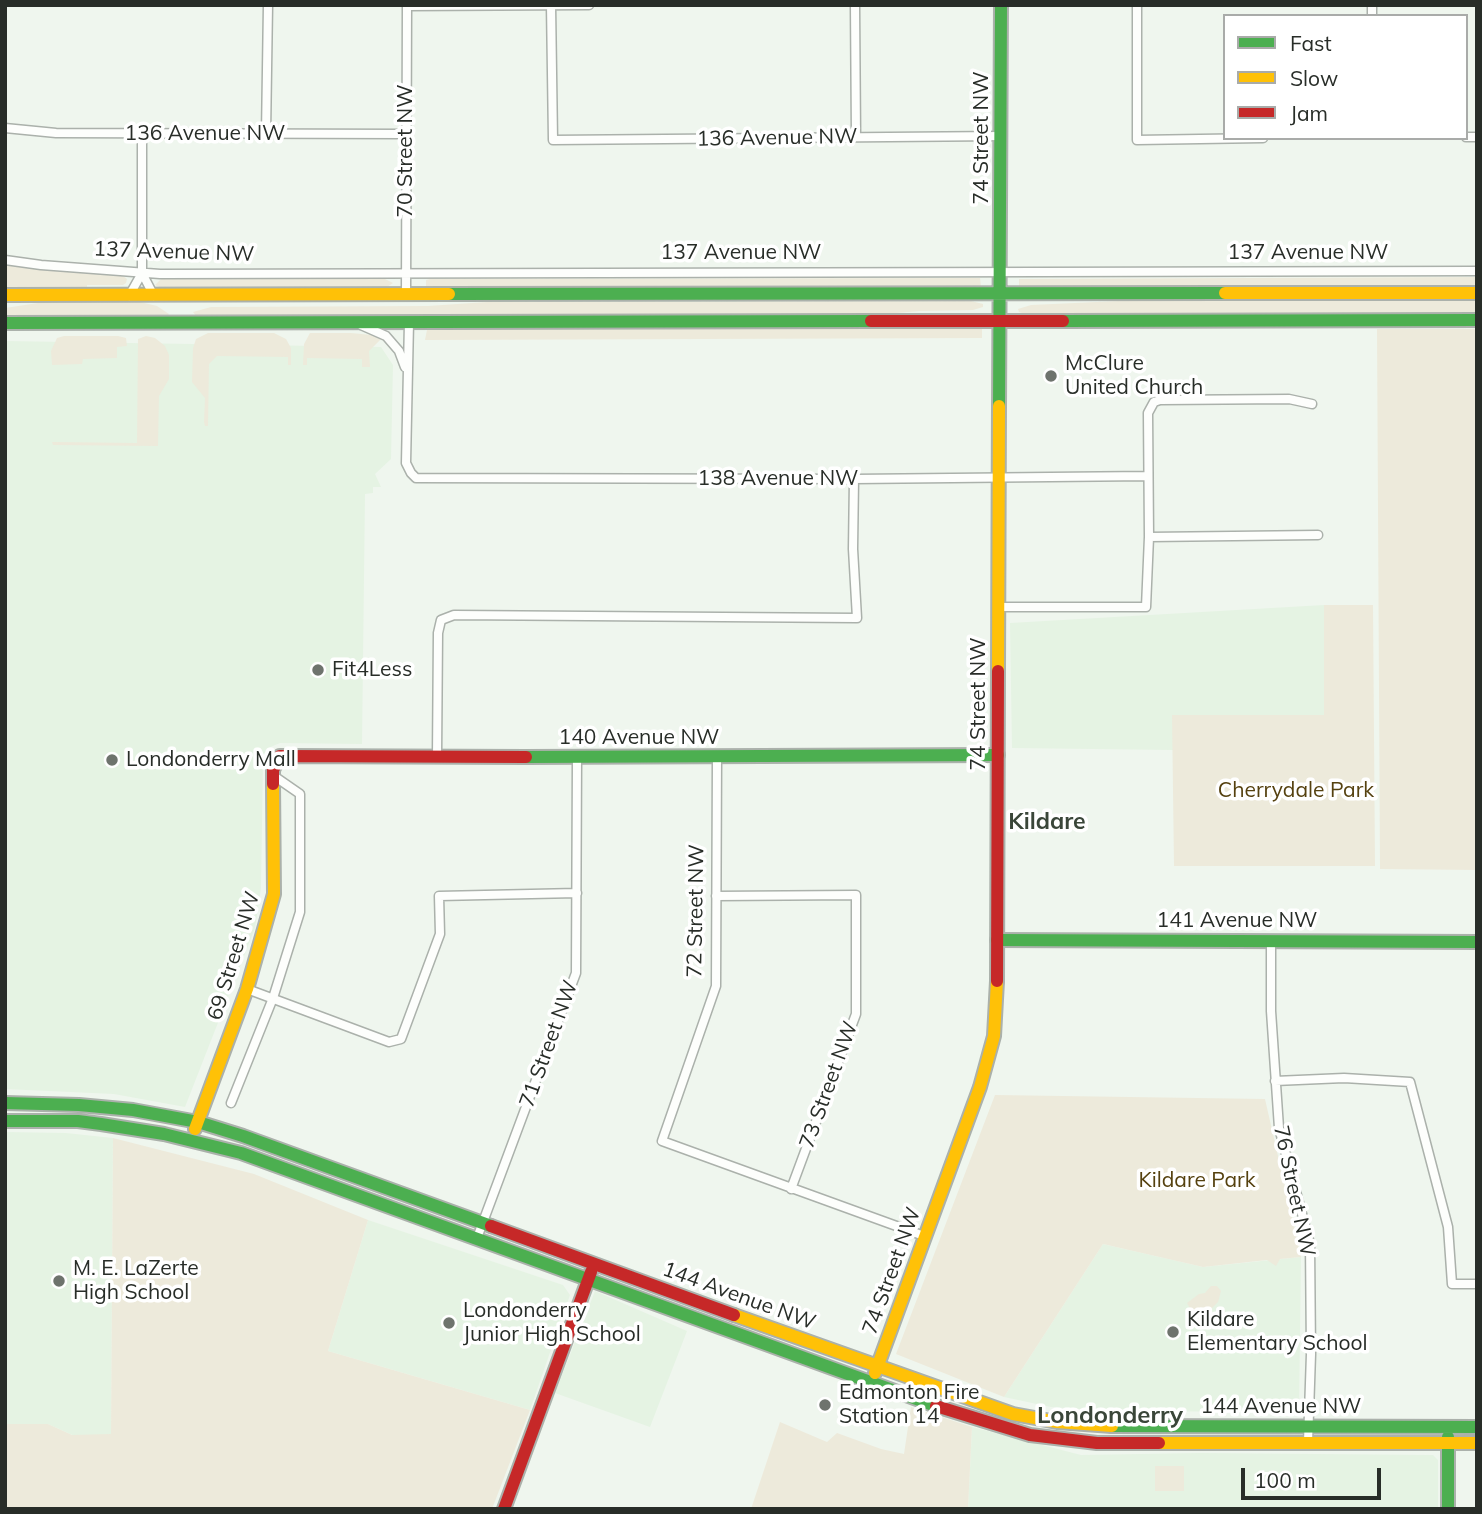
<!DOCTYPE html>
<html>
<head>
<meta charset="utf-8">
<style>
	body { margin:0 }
	#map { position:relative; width:1482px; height:1514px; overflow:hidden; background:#eff6ee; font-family:Mulish,sans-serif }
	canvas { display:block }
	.frame { position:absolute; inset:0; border:7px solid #282d28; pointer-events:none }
	.legend { position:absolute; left:1223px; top:14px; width:245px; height:126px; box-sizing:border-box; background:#fff; border:2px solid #a9aba9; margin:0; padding:9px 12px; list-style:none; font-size:21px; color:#282d28 }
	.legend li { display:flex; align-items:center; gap:14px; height:35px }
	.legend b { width:35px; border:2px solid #a9aba9 }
	.scale { position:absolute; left:1241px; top:1468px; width:140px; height:32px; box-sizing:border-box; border:4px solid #282d28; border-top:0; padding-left:9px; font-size:21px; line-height:24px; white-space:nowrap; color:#282d28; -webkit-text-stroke:5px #fff; paint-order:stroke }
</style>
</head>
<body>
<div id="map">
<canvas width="1482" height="1514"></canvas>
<div class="frame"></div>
<ul class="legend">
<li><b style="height:9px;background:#4caf50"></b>Fast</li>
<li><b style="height:9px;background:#ffc107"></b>Slow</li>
<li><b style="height:9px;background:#c62828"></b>Jam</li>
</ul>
<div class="scale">100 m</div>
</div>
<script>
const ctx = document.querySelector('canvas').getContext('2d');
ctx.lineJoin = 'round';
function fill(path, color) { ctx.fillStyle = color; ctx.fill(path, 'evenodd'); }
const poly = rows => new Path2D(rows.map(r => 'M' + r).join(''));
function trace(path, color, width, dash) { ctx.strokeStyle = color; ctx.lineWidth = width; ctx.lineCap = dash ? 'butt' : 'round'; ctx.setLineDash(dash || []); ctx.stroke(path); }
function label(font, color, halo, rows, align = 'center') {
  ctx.font = font + ' Mulish,sans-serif'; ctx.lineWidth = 7; ctx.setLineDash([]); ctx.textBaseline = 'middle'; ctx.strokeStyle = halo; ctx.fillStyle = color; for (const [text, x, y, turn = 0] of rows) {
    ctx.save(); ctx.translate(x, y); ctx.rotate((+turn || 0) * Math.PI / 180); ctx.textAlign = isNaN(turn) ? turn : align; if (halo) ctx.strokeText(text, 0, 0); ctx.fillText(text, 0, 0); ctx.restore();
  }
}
fill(poly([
	[5,341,381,347,393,365,391,459,375,474,381,487,373,487,373,493,365,494,362,744,280,743,266,749,263,760,261,888,255,928,185,1107,114,1094,5,1089],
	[1324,605,1324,715,1173,715,1173,750,1012,748,1010,623],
	[5,1132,66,1133,113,1138,111,1435,72,1435,48,1424,5,1424],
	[368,1220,563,1285,570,1295,530,1410,328,1351],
	[1103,1244,1203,1267,1301,1257,1299,1412,1110,1411,1051,1407,1004,1397],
	[595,1291,687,1331,650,1427,555,1393],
	[972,1427,1081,1455,1200,1453,1433,1455,1438,1460,1438,1509,968,1509]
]), '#e5f3e3');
fill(poly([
	[5,265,123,276,127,279,126,283,123,285,87,285,87,290,5,290],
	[1477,277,1477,287,1027,288,1019,287,1019,279],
	[980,278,981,287,977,288,426,288,426,280,430,279],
	[161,279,385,279,393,283,384,289,163,289,155,285],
	[1140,300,1477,300,1477,314,1028,315,1019,312,1018,309,1031,305],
	[971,301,983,304,983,307,973,310,920,311,872,315,209,316,196,316,193,312,211,307,428,306,487,302],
	[140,302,157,306,169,314,167,316,5,316,5,308,38,303],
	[973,327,982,329,982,338,425,340,427,330,432,328],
	[1377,329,1477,329,1477,870,1380,869],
	[208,333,274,333,286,339,291,348,291,365,288,365,288,357,217,356,209,364,208,426,205,426,204,422,205,398,192,382,193,348,196,339],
	[310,333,351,333,372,335,381,339,369,351,370,367,362,367,362,359,307,358,307,365,303,365,304,344],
	[64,336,118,336,126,338,127,346,117,347,117,358,83,359,82,364,52,365,51,351,57,338],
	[146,336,155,338,165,346,169,355,169,379,159,396,158,446,53,445,52,442,137,443,138,339],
	[1324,605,1373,605,1375,866,1174,866,1172,715,1324,715],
	[995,1095,1265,1099,1301,1257,1280,1259,1276,1266,1267,1260,1203,1267,1103,1244,1004,1397,896,1354],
	[113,1138,254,1174,368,1220,328,1351,530,1410,492,1509,5,1509,5,1424,48,1424,72,1435,111,1434],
	[1211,1286,1217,1286,1221,1291,1218,1302,1212,1308,1196,1313,1191,1310,1187,1303,1199,1294,1205,1293],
	[911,1407,972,1427,968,1509,751,1509,780,1422,827,1442,837,1433,881,1449,904,1454],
	[1155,1466,1184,1466,1184,1491,1155,1491]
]), '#edeadb');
const street = poly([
	[551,5,553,140,1001,136],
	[855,5,856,137],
	[1137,5,1137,140,1263,138],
	[1372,5,1372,16],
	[407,6,589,5],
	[5,128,56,133,406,134],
	[266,134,268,5],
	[142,135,142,273,154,296],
	[1466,137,1477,137],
	[5,260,41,265,160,274,1477,271],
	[129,296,142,273],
	[406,296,407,5],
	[409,322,406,463,411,473,416,478,854,479,1148,476],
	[361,325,386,336,399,351,405,367],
	[1149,537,1318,535],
	[998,607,1146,607,1149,537,1148,413,1154,402,1160,400,1289,399,1312,404],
	[437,756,438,633,441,620,454,615,857,618,853,549,854,479],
	[717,757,716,986,662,1141,924,1236],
	[716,896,856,895,856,1014,791,1189],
	[1271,940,1271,1011,1279,1128,1310,1244,1311,1354,1308,1442],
	[247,989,389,1042,401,1039,440,934,439,896,577,893],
	[1275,1081,1344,1078,1410,1082,1448,1227,1452,1284,1477,1284],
	[231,1103,273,998,300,912,300,794,274,776],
	[477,1238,576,973,577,758]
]);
const fast = poly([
	[449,294,1225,293],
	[1063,321,1477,320],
	[5,323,871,321],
	[999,406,1001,5],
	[526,757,998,755],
	[997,940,1477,942],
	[5,1103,79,1105,133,1110,198,1122,243,1136,491,1226],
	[5,1121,78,1121,101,1124,164,1134,241,1153,936,1406],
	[1112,1426,1477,1427],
	[1448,1437,1448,1509]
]);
const slow = poly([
	[1225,293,1477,293],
	[5,295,449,294],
	[998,671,999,406],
	[195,1129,247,989,274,894,273,784],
	[734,1315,1013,1414,1057,1422,1112,1426],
	[875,1373,980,1087,994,1036,997,981],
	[1159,1443,1477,1443]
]);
const jam = poly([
	[871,321,1063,321],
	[273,784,273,770,280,756,526,757],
	[997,981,998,671],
	[491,1226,734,1315],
	[936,1406,1030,1435,1097,1443,1159,1443],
	[504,1509,591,1272]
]);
trace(street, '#abb1ab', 11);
trace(fast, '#abb1ab', 16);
trace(slow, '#abb1ab', 16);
trace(jam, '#abb1ab', 16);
trace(street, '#fdfefc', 8);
trace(fast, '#4caf50', 12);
trace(slow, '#ffc107', 12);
trace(jam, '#c62828', 12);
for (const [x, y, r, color] of [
	[1051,376,7,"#6e736d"],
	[318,670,7,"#6e736d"],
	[112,760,7,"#6e736d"],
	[59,1281,7,"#6e736d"],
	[449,1323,7,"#6e736d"],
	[1173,1332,7,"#6e736d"],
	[825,1405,7,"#6e736d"]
]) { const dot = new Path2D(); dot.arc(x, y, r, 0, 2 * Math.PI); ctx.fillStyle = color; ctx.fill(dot); trace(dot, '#fff', 2.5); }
label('21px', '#282d28', '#fff', [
	["136 Avenue NW",205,134],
	["136 Avenue NW",777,138,-1],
	["74 Street NW",982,138,-90],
	["70 Street NW",406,151,-90],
	["137 Avenue NW",174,252,2],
	["137 Avenue NW",741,253],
	["137 Avenue NW",1308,253],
	["138 Avenue NW",778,479],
	["74 Street NW",979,704,-90],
	["140 Avenue NW",639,738],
	["72 Street NW",696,911,-89],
	["141 Avenue NW",1237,921],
	["69 Street NW",234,956,-73],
	["71 Street NW",549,1044,-70],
	["73 Street NW",829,1085,-70],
	["76 Street NW",1294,1191,78],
	["74 Street NW",892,1271,-70],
	["144 Avenue NW",739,1296,20],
	["144 Avenue NW",1281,1407]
]);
label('21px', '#282d28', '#fff', [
	["McClure",1065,364],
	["United Church",1065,388],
	["Fit4Less",332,670],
	["Londonderry Mall",126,760],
	["M. E. LaZerte",73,1269],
	["High School",73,1293],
	["Londonderry",463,1311],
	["Junior High School",463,1335],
	["Kildare",1187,1320],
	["Elementary School",1187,1344],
	["Edmonton Fire",839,1393],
	["Station 14",839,1417]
], 'left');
label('21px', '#55410f', '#fff', [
	["Cherrydale Park",1296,791],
	["Kildare Park",1197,1181]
]);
label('bold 23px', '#3a4639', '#fff', [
	["Kildare",1047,822]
]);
label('bold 24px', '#3a4639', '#fff', [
	["Londonderry",1110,1416]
]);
</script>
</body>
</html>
